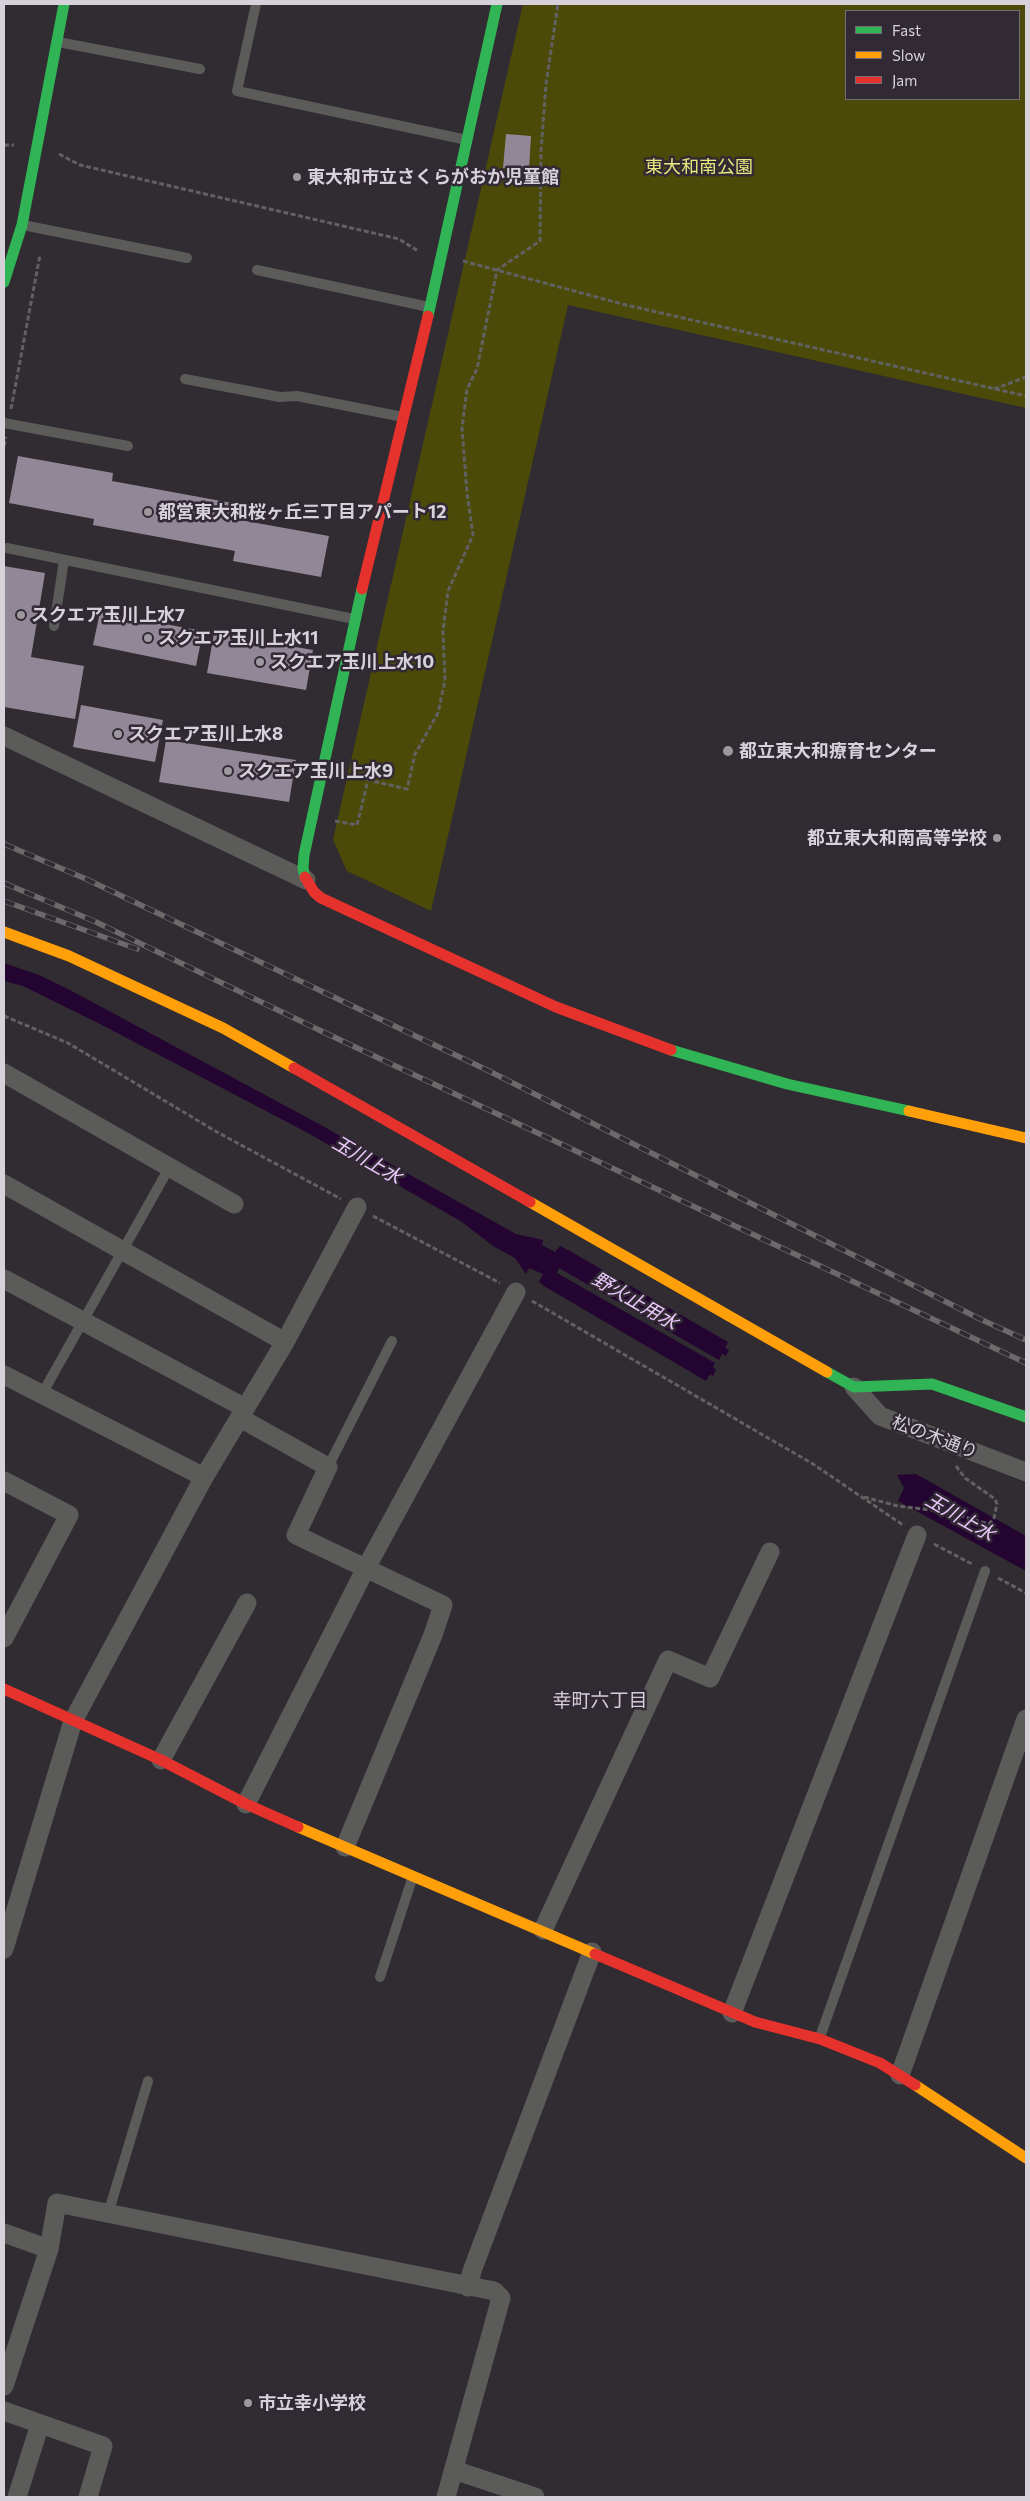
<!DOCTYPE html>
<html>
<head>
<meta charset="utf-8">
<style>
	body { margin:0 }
	#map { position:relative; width:1030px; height:2501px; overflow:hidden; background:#302c31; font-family:Commissioner,sans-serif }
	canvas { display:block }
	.frame { position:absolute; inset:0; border:5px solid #d7d2d9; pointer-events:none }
	.legend { position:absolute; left:845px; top:10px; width:175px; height:90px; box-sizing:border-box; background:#312934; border:1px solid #736d76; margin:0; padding:6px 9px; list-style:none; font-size:15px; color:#d7d2d9 }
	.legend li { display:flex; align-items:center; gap:10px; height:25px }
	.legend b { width:25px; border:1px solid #736d76 }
</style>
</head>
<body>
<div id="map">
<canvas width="1030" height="2501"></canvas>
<div class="frame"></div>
<ul class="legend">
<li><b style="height:6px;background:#30b455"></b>Fast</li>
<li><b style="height:6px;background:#ff9f0a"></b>Slow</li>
<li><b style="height:6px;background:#e5322d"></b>Jam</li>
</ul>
</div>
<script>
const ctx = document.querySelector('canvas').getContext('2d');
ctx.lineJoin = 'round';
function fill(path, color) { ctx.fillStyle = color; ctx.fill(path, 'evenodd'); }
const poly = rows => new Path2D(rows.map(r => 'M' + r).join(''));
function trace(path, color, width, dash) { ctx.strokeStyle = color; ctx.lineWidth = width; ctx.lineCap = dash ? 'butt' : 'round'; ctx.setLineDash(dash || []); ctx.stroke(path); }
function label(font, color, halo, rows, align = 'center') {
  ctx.font = font + ' Commissioner,"Noto Sans JP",sans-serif'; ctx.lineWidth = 5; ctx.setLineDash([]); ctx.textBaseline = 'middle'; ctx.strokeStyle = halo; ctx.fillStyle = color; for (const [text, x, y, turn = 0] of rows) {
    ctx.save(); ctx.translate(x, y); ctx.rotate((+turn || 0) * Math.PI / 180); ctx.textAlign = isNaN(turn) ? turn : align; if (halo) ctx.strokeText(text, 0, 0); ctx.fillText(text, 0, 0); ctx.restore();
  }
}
fill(poly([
	[523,4,1026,4,1026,408,568,305,431,911,347,871,333,840],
	[846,11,1019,11,1019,99,846,99]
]), '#4c4a08');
fill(poly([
	[4,963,39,975,68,989,319,1124,516,1234,543,1240,542,1245,555,1252,560,1246,568,1250,728,1342,725,1348,729,1350,726,1356,722,1354,719,1360,559,1268,557,1273,715,1363,713,1367,716,1370,713,1376,710,1374,706,1381,544,1286,539,1282,543,1274,529,1268,526,1274,515,1258,493,1246,462,1222,308,1133,100,1024,23,986,4,981],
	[916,1474,1026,1536,1026,1571,898,1501,904,1488,897,1475]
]), '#240431');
fill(poly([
	[506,134,531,136,529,170,503,168],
	[18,456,113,473,112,481,243,505,240,520,329,536,321,577,233,561,235,551,93,525,94,519,9,503],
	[4,566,45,573,31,657,84,666,75,719,4,707],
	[100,612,203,631,196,666,93,645],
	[214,633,313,650,306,690,207,673],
	[81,705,163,720,155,762,73,747],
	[166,740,296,760,289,802,159,782]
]), '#928797');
trace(poly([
	[4,145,14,145],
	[59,154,80,165,399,239,418,251],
	[463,261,626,305,1026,396],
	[994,389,1026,377],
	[11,409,40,255],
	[4,446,6,437],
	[335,821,357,825,368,780,407,789,415,754,438,713,445,681,443,631,448,591,473,535,467,493,462,428,467,389,477,369,497,270,540,241,541,151,546,84,558,4],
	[4,1016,68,1043,217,1132,341,1199],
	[373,1216,500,1283],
	[532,1301,813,1464,903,1525],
	[864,1497,898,1506,948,1512,989,1524,994,1518,997,1504,995,1499,965,1478,956,1466],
	[934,1544,972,1564],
	[998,1578,1026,1593]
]), '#626161', 3, [5, 2.5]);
trace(poly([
	[256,4,237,91,467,140],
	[58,42,200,69],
	[23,225,187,258],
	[257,270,429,307],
	[185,379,280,397,297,396,403,417],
	[4,423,128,446],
	[7,548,354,619],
	[54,626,64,560],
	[42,1394,169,1168],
	[328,1467,392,1341],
	[380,1977,413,1876],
	[820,2037,985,1571],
	[108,2214,148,2081]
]), '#5b5b5a', 10);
trace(poly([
	[4,736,306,880],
	[4,1073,234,1204],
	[4,1184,285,1342],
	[4,1279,245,1408],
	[4,1375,204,1477],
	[854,1387,880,1416,1026,1472],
	[240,1418,328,1467,296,1535,443,1605,433,1635,345,1847],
	[4,1481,69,1515,4,1638],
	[161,1760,247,1603],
	[246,1804,366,1568,516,1292],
	[543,1930,668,1660,710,1678,770,1552],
	[4,1949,73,1721,204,1477,285,1342,357,1207],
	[732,2013,917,1535],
	[900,2075,1026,1719],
	[4,2233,49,2249],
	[468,2287,472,2271,592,1952],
	[4,2386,49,2249,57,2203,494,2291,501,2298,446,2497],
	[4,2411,103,2446,88,2497],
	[454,2470,535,2497],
	[17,2497,40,2424]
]), '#5b5b5a', 19);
trace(poly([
	[4,282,22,225,64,4],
	[428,316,497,4],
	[305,877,303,868,304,855,362,589],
	[671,1050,787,1084,909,1111],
	[827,1372,854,1387,932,1384,1026,1417]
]), '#30b455', 11);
trace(poly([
	[4,932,69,956,223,1028,294,1068],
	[909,1111,1026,1138],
	[530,1202,827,1372],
	[298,1827,595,1954],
	[915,2085,1026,2158]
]), '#ff9f0a', 11);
trace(poly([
	[362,589,428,316],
	[305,877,314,892,321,898,556,1007,671,1050],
	[294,1068,530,1202],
	[4,1689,161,1760,246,1804,298,1827],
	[595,1954,755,2022,820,2039,880,2063,915,2085]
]), '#e5322d', 11);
const rail = poly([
	[4,844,86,879,489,1071,980,1319,1026,1340],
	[4,883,96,922,319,1030,1026,1363],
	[4,901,137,949]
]);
trace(rail, '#6c696b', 5.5);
trace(rail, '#312934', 4, [11]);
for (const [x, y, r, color] of [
	[297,177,5,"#9d989e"],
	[148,512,5,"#9d989e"],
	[21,615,5,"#9d989e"],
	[148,638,5,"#9d989e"],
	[260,662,5,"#9d989e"],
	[118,734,5,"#9d989e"],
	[728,751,6,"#9d989e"],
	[228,771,5,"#9d989e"],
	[997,838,5,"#9d989e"],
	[248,2403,5,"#9d989e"]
]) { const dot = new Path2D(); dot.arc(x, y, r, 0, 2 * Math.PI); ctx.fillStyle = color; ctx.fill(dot); trace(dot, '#312934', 2); }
label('18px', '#e6e77c', '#312934', [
	["東大和南公園",699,167]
]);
label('bold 18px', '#d7d2d9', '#312934', [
	["東大和市立さくらがおか児童館",307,177],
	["都営東大和桜ヶ丘三丁目アパート12",158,512],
	["スクエア玉川上水7",31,615],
	["スクエア玉川上水11",158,638],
	["スクエア玉川上水10",270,662],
	["スクエア玉川上水8",128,734],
	["都立東大和療育センター",739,751],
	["スクエア玉川上水9",238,771],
	["都立東大和南高等学校",987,838,"right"],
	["市立幸小学校",258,2403]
], 'left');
label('18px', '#d7d2d9', '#312934', [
	["松の木通り",935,1437,21]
]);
label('italic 19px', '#eecbfe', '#312934', [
	["玉川上水",367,1160,30],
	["野火止用水",635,1301,30],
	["玉川上水",960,1517,30]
]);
label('19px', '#d5ccda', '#312934', [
	["幸町六丁目",600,1701]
]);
</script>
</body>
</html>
